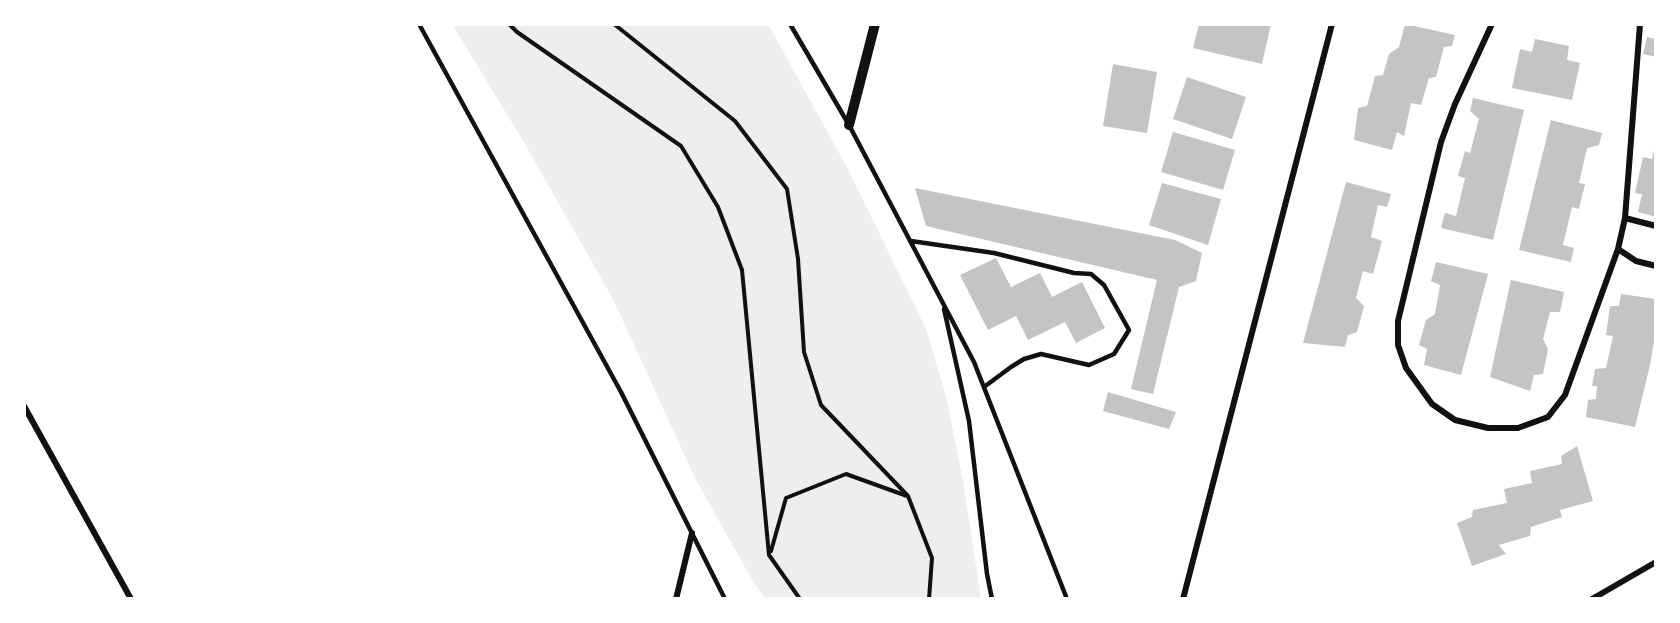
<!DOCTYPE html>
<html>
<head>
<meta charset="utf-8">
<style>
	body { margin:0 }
	#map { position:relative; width:1680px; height:623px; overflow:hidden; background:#fff; font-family:"Archivo Narrow",sans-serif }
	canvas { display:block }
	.frame { position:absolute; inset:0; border:26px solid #fff; pointer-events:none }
</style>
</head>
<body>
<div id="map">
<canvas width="1680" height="623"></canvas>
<div class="frame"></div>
</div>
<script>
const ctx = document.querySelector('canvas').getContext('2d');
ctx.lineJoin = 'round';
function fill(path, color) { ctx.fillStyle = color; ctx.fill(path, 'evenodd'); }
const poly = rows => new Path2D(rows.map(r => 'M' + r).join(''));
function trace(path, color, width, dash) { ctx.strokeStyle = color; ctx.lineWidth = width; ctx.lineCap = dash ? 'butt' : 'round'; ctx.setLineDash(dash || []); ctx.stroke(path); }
fill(poly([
	[452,24,768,24,849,171,926,329,946,396,963,481,981,599,765,599,751,578,695,478,613,299,522,139]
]), '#eee');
fill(poly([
	[1199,24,1271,24,1262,64,1193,48],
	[1405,24,1455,35,1452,46,1444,47,1436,77,1429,78,1421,105,1411,103,1404,136,1397,132,1392,150,1354,140,1358,108,1367,106,1375,76,1383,75,1389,54,1399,47],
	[1647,37,1656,39,1656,57,1643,54],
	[1535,39,1569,46,1567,60,1580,63,1572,100,1512,88,1520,49,1532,52],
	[1113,64,1157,72,1147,133,1103,126],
	[1187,77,1246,97,1232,139,1173,119],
	[1473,98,1524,110,1493,240,1441,228,1445,213,1456,216,1465,178,1458,176,1465,151,1470,153,1479,119,1470,111],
	[1551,120,1602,133,1599,145,1587,148,1579,183,1585,184,1579,209,1572,207,1563,245,1574,248,1571,262,1519,250],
	[1173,132,1235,150,1223,190,1161,172],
	[1655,146,1656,147,1656,217,1638,212,1642,194,1635,193,1643,157,1652,159],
	[1346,182,1391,194,1387,207,1378,205,1371,237,1382,241,1373,274,1363,271,1356,298,1364,306,1357,332,1348,335,1345,347,1303,343],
	[1162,183,1221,199,1208,245,1149,225],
	[915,188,1175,240,1202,253,1196,281,1179,287,1153,394,1131,389,1157,280,926,226],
	[996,258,1011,287,1040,273,1052,297,1082,282,1105,328,1076,343,1065,322,1028,340,1016,316,988,330,960,275],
	[1436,262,1488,274,1461,375,1424,365,1427,349,1419,345,1426,320,1435,314,1440,285,1431,281],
	[1511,280,1564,292,1560,312,1550,312,1543,339,1548,349,1543,374,1534,375,1530,391,1490,377],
	[1621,294,1656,299,1656,329,1650,365,1635,427,1586,417,1588,400,1596,399,1597,386,1592,386,1595,369,1606,368,1613,336,1606,335,1610,306,1619,306],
	[1108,392,1176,412,1169,429,1103,411],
	[1577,446,1593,501,1560,510,1562,517,1531,527,1530,536,1499,545,1506,554,1472,566,1457,523,1472,517,1473,510,1507,503,1504,489,1532,483,1530,471,1562,464,1561,456]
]), '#c4c4c4');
trace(poly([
	[509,24,517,32,681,146,718,207,742,270,769,555,800,599],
	[614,24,735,121,787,189,798,259,804,352,821,405,908,496,932,558,929,599],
	[771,551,786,498,846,474,907,496]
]), '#111', 4);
trace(poly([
	[419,24,621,392,725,599],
	[790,24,849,125,974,362,1067,599],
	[911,241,994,253,1074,273,1091,274,1104,285,1129,330,1114,354,1089,365,1041,354,1024,359,1011,367,984,387],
	[944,309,969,421,987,574,992,599]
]), '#111', 4.5);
trace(poly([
	[1492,24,1455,104,1441,142,1398,321,1398,345,1406,368,1432,404,1455,420,1488,428,1518,428,1548,417,1565,395,1618,249,1625,218,1640,24],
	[1625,218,1656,226],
	[1618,249,1636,261,1656,266],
	[24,406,131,599],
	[676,599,692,533],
	[1183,599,1332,24],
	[1592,599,1656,562]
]), '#111', 6);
trace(poly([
	[849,125,875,24]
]), '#111', 10);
</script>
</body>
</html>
